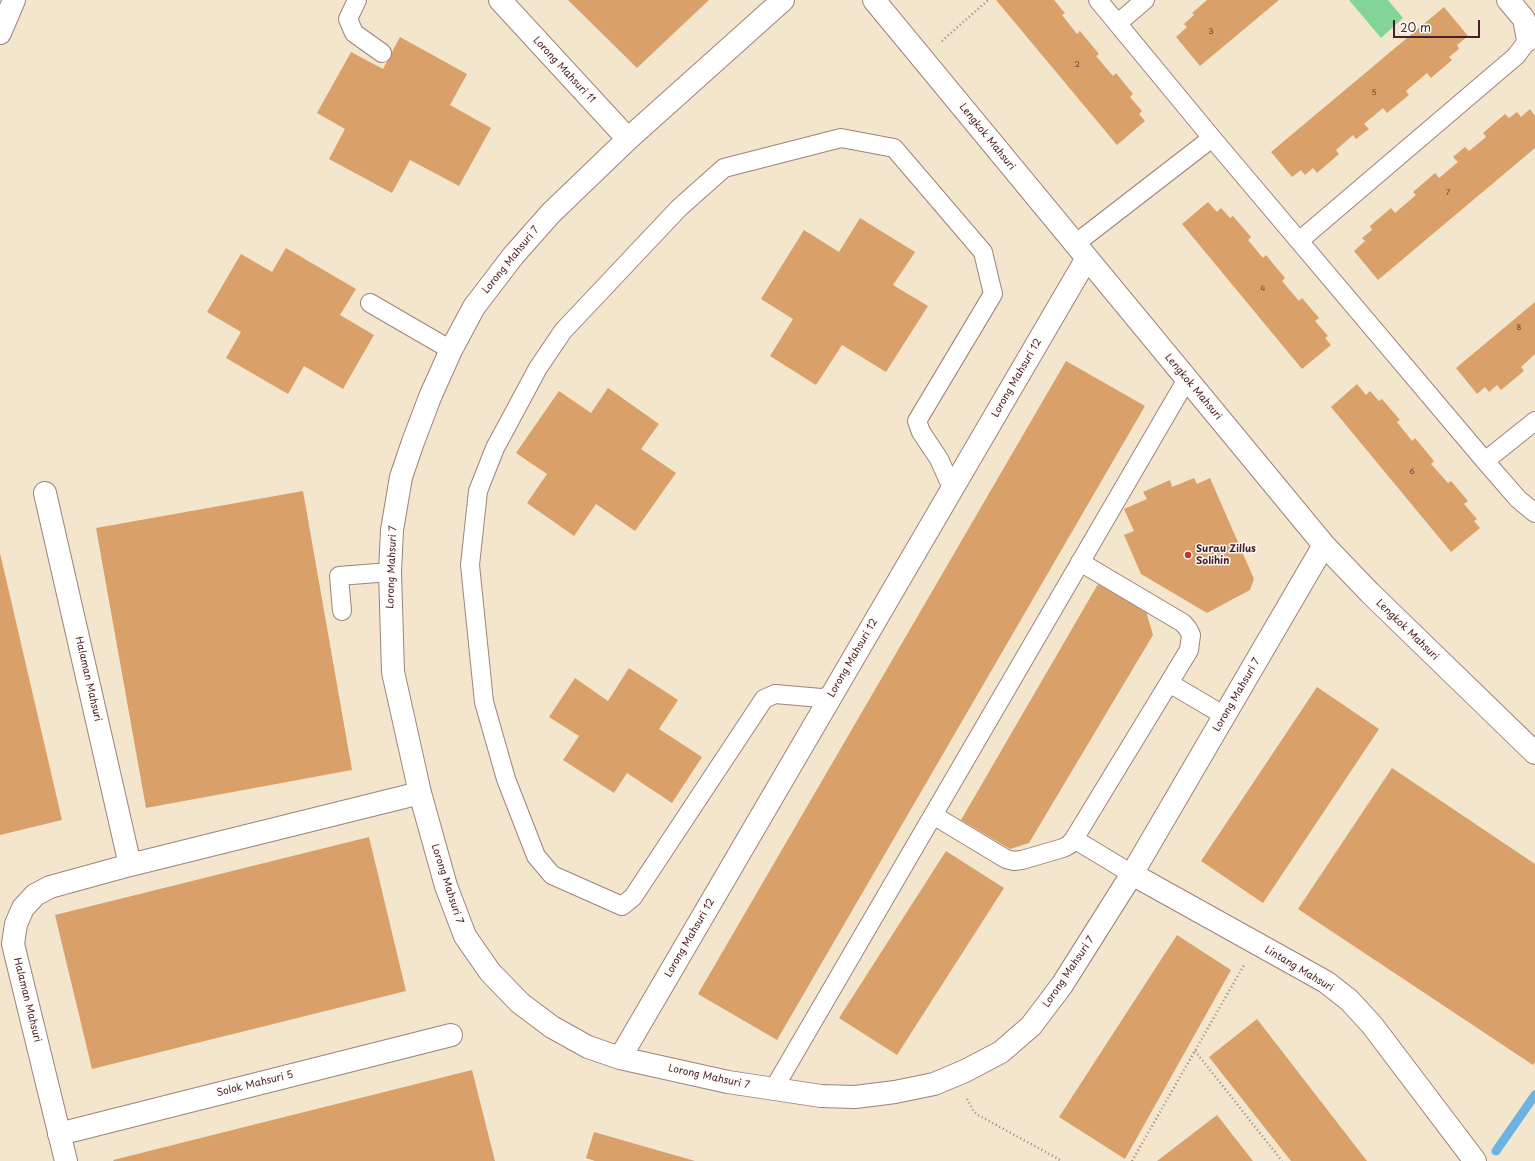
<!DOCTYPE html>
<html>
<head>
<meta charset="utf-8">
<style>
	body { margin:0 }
	#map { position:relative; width:1535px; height:1161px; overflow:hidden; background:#f3e6cd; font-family:"Playpen Sans",sans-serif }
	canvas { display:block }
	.scale { position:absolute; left:1393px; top:20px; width:87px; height:18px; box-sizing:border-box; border:2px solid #4a1f2b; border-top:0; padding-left:5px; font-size:12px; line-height:14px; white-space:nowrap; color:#4a1f2b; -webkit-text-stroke:3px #fdfcf7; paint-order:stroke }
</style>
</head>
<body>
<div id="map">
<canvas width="1535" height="1161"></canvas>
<div class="scale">20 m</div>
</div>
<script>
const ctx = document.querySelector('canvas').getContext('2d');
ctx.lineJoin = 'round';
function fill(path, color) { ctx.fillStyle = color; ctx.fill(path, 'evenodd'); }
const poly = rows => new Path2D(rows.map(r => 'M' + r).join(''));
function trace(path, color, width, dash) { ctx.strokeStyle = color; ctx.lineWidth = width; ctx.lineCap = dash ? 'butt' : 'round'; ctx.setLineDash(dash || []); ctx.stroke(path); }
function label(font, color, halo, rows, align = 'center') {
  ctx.font = font + ' "Playpen Sans",sans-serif'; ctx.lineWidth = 3; ctx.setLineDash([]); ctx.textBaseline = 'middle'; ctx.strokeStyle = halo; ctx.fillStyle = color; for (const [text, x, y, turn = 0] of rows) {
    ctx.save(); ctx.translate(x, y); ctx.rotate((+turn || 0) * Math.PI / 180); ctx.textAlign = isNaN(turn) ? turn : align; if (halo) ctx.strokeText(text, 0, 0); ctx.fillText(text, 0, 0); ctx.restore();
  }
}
fill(poly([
	[1349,0,1388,0,1403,18,1381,38]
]), '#83d596');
trace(poly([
	[1496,1151,1535,1095]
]), '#6cb3e3', 9);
fill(poly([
	[568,0,709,0,637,68],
	[996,0,1054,0,1065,13,1062,15,1077,34,1080,31,1099,54,1096,56,1113,76,1116,73,1133,94,1130,97,1142,111,1139,114,1145,121,1117,145],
	[1207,0,1279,0,1200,66,1176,37,1187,27,1184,24,1194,15,1192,13],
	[1444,7,1468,36,1457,45,1459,49,1449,57,1452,60,1431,78,1427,73,1406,91,1409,95,1387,113,1383,108,1364,124,1369,129,1356,139,1353,135,1336,150,1339,154,1317,173,1313,168,1305,175,1301,170,1292,177,1271,152],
	[400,37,467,74,450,105,491,128,459,186,410,160,392,193,329,159,345,129,317,113,351,52,383,69],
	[1530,109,1535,116,1535,148,1378,280,1354,251,1365,241,1362,238,1372,230,1370,226,1391,208,1395,213,1416,195,1413,192,1435,173,1439,178,1458,162,1453,157,1465,147,1469,151,1486,137,1483,133,1505,114,1509,118,1517,112,1521,117],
	[1208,202,1217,212,1221,208,1230,218,1233,216,1251,237,1248,240,1263,258,1266,255,1285,278,1282,281,1299,301,1302,298,1319,318,1315,321,1328,336,1325,338,1331,345,1302,369,1182,224],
	[860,218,915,252,893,285,928,306,886,372,842,345,816,385,770,356,793,319,761,299,804,230,839,252],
	[286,248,356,289,340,315,374,335,343,389,304,366,288,394,226,358,241,332,207,312,241,254,272,272],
	[1535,302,1535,354,1521,367,1524,371,1501,390,1497,385,1489,392,1485,387,1477,394,1456,368],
	[1066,361,1145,406,777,1040,698,994],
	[1357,384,1366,395,1370,391,1379,401,1382,399,1400,420,1397,422,1412,441,1415,438,1434,461,1431,464,1448,483,1451,481,1468,501,1464,504,1477,519,1474,521,1480,528,1451,552,1331,407],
	[608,388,659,424,641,449,676,473,635,531,596,504,574,536,527,503,547,474,516,453,559,391,591,413],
	[1194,478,1197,484,1210,478,1254,579,1250,590,1207,613,1141,574,1124,535,1134,531,1124,509,1147,499,1143,492,1170,480,1172,487],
	[303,491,352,770,146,808,96,528],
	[0,553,62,820,0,835],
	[1098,584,1146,611,1153,635,1029,843,1010,849,961,820],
	[629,668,678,700,659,729,702,757,672,803,627,773,614,793,563,760,579,736,549,717,575,678,608,701],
	[1317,687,1379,729,1263,903,1201,861],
	[1392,768,1535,864,1535,1062,1533,1065,1298,909],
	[369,837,406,991,92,1069,55,915],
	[946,851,1004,888,897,1055,839,1018],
	[1177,935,1231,970,1125,1159,1059,1117],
	[1257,1019,1367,1161,1291,1161,1209,1057],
	[472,1070,495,1161,114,1161,113,1160],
	[1217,1115,1253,1161,1157,1161],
	[594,1132,695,1161,595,1161,586,1158]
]), '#d9a169');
const service = poly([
	[357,0,348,19,354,33,382,53],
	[1098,0,1212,138,1485,461,1518,499,1535,513],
	[1118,23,1145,0],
	[1299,241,1516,56,1528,40],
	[1075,244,1212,138],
	[370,303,451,350],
	[1485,461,1535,421],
	[1080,562,1183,623,1188,629,1191,635,1189,650,1169,683],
	[342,611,339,576,390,572],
	[831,696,821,698,775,694,764,699,633,897,622,906,552,875,536,856,506,779,484,702,470,565,478,491,495,448,538,368,563,331,679,208,724,168,841,138,894,148,983,252,993,294,917,421,921,432,939,459,952,488],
	[933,815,1006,859,1014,861,1022,860,1063,848,1069,845,1074,839],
	[1132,874,1074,839,1169,683,1225,716],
	[773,1090,1187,379]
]);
const minor = poly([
	[500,0,628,139],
	[783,0,628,139,551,213,513,256,474,307,451,350,430,397,413,442,401,477,392,530,390,572,393,672,420,793,446,886,465,936,490,972,520,1003,552,1027,588,1047,620,1058,728,1082,821,1096,855,1097,895,1092,934,1084,965,1071,1001,1052,1031,1026,1062,985,1132,874,1324,545],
	[874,0,1324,545,1370,593,1535,753],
	[1508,0,1524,19,1528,40],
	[0,33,14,0],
	[45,493,130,865],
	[1132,874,1326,982,1349,1000,1372,1025,1475,1161],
	[620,1058,1087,258],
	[59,1134,451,1035],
	[66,1161,13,944,16,924,23,908,35,895,50,887,130,865,420,793]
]);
trace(service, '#9e827c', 20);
trace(minor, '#9e827c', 24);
trace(poly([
	[942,41,988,0],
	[1195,1051,1282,1161],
	[967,1099,974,1112,978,1115,1062,1161],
	[1132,1161,1244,965]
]), '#9e827c', 2.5, [1, 3]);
trace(service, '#fff', 18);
trace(minor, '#fff', 22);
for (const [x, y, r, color] of [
	[1188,555,4,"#c8321e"]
]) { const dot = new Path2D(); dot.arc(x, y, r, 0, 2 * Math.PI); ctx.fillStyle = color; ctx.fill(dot); trace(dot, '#fdfcf7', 1.5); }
label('8px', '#6e403a', null, [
	["3",1211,32],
	["2",1077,65],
	["5",1374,93],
	["7",1448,193],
	["4",1263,289],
	["8",1519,328],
	["6",1412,472]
]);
label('10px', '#4a1f2b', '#fdfcf7', [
	["Lorong Mahsuri 11",564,70,47],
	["Lengkok Mahsuri",987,137,51],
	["Lorong Mahsuri 7",511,260,-51],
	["Lorong Mahsuri 12",1017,378,-60],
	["Lengkok Mahsuri",1193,387,50],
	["Lorong Mahsuri 7",392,567,-88],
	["Lengkok Mahsuri",1407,630,44],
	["Lorong Mahsuri 12",853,658,-60],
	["Halaman Mahsuri",88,679,77],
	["Lorong Mahsuri 7",1237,695,-60],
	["Lorong Mahsuri 7",447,884,72],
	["Lorong Mahsuri 12",690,938,-60],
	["Lintang Mahsuri",1299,969,31],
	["Lorong Mahsuri 7",1069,972,-56],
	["Halaman Mahsuri",27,1000,76],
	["Lorong Mahsuri 7",709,1077,12],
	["Solok Mahsuri 5",255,1084,-14]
]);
label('bold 10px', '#4a1f2b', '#fdfcf7', [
	["Surau Zillus",1196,549],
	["Solihin",1196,561]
], 'left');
</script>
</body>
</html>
